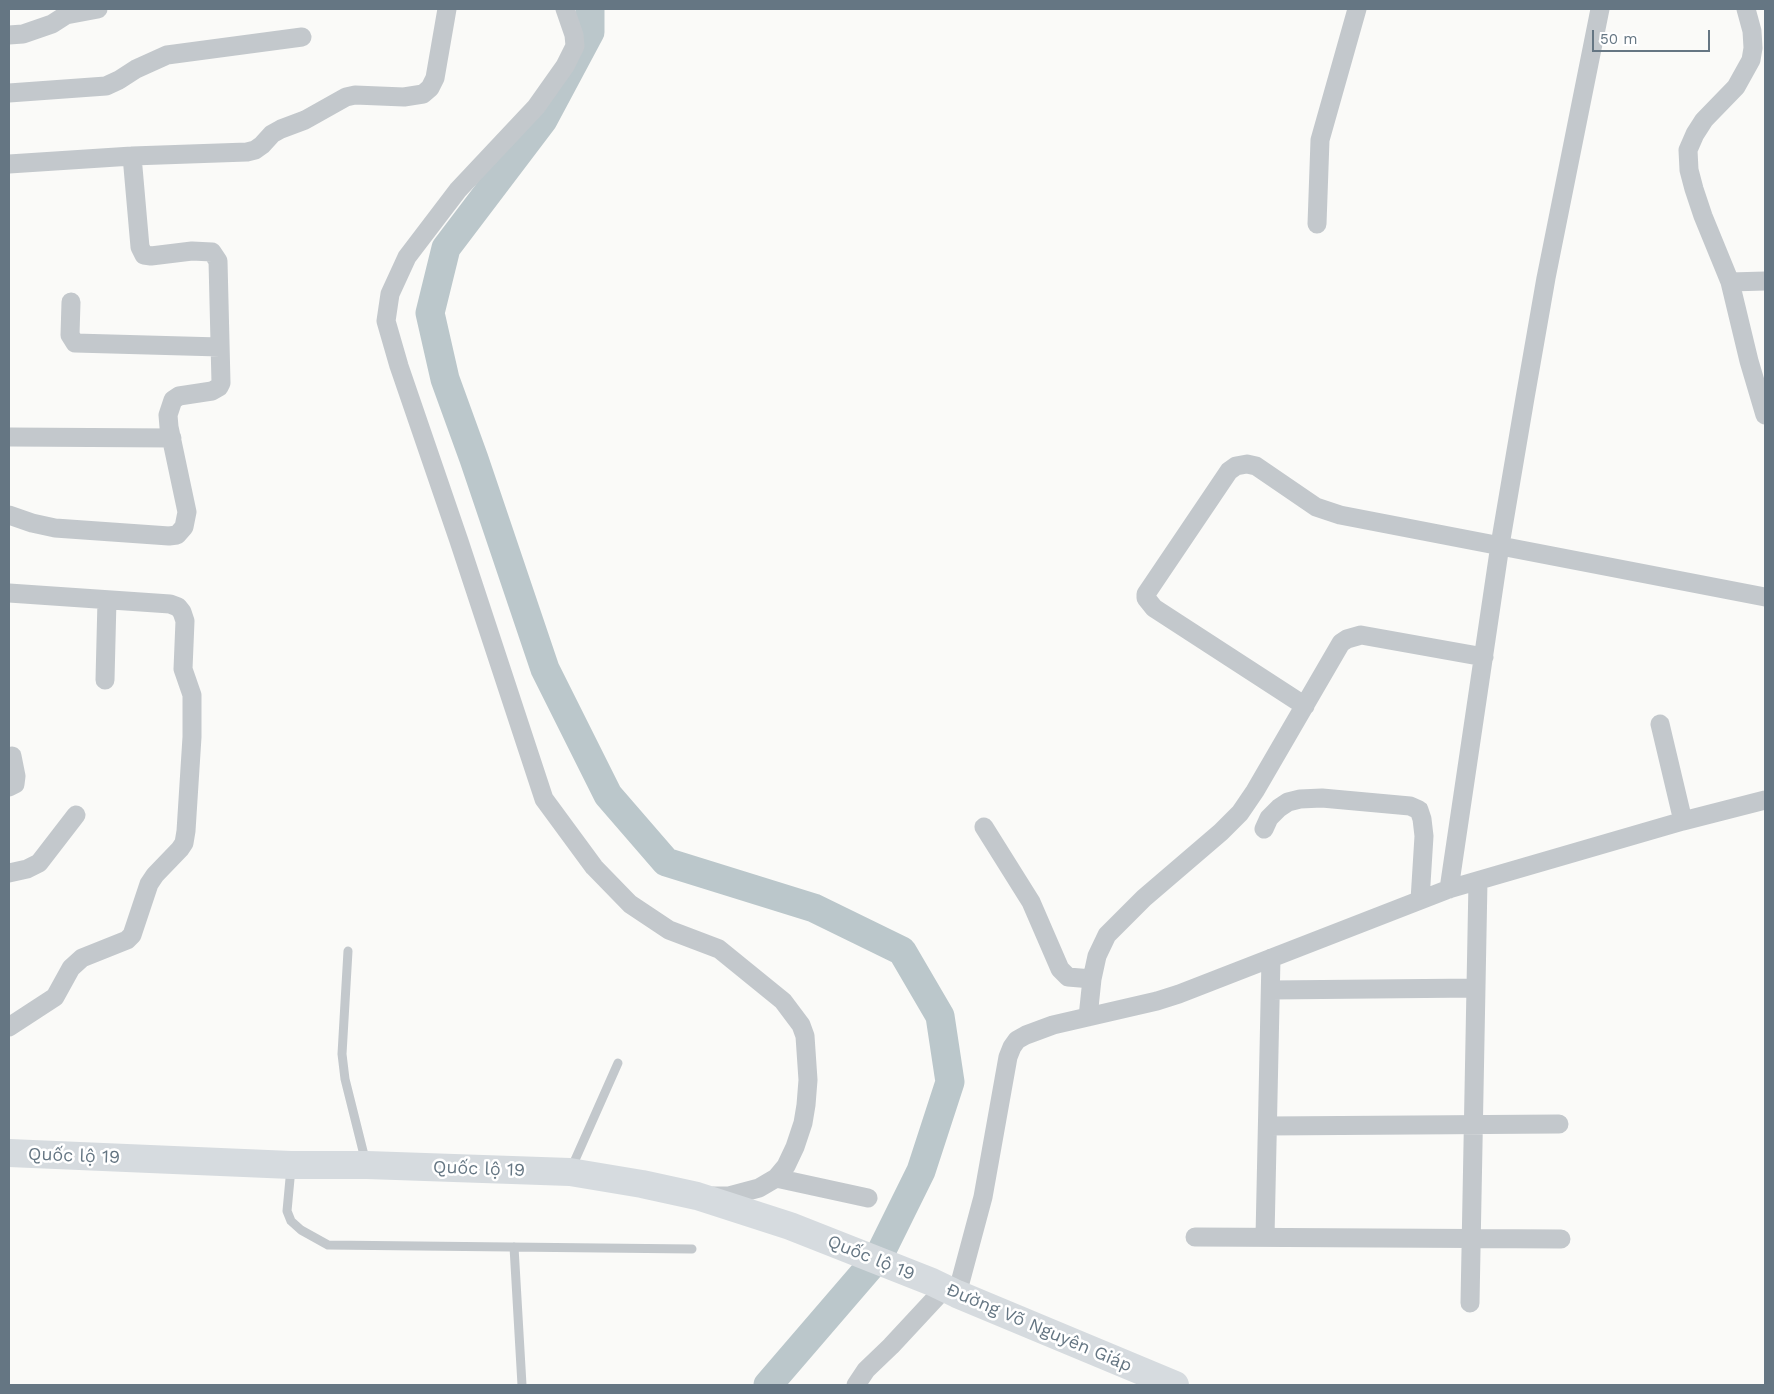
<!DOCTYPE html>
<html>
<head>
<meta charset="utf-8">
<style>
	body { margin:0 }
	#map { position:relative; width:1774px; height:1394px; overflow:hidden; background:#fafaf8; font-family:"Work Sans",sans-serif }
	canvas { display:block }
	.frame { position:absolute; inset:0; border:10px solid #657683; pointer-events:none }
	.scale { position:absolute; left:1592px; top:30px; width:118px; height:22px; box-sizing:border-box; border:2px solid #657683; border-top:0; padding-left:6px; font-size:15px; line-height:18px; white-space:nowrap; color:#657683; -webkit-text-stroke:4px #fff; paint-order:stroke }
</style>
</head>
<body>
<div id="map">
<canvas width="1774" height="1394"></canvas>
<div class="frame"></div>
<div class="scale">50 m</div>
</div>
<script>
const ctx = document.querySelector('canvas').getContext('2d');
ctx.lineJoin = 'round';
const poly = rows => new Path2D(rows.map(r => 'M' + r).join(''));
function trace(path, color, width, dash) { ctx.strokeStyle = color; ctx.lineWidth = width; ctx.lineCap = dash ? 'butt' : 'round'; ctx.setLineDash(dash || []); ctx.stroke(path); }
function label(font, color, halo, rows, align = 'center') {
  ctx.font = font + ' "Work Sans",sans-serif'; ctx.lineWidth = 5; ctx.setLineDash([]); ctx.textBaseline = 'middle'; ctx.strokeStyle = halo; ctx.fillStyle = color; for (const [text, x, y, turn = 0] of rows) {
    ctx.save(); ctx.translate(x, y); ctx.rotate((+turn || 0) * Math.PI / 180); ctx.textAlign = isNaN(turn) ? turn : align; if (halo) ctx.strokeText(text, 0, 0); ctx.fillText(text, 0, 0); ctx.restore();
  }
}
trace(poly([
	[590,9,590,32,543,120,446,248,430,313,445,379,474,459,545,669,608,795,666,862,814,908,902,951,940,1016,950,1082,921,1171,879,1256,768,1385]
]), '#bbc7cb', 29);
trace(poly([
	[348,951,342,1054,345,1079,366,1163],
	[291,1168,287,1211,291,1221,301,1230,328,1245,692,1249],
	[571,1169,618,1063],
	[514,1247,522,1385]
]), '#c3c8cc', 9);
trace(poly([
	[565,9,574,35,575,46,565,66,536,107,458,190,407,257,390,294,386,321,399,366,459,541,544,799,594,867,630,904,669,930,719,949,783,1001,801,1025,805,1036,808,1080,806,1105,803,1123,795,1147,786,1166,776,1178,759,1188,729,1196,713,1196],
	[1746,9,1752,31,1753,48,1751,60,1736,87,1704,120,1695,134,1688,150,1689,170,1694,189,1703,216,1730,282,1749,361,1765,415],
	[9,35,23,34,52,24,66,15,98,9],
	[9,93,106,86,119,80,136,69,167,55,302,37],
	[9,164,132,156,247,152,255,150,262,145,272,134,281,129,305,120,346,97,355,95,404,97,423,94,430,88,435,78,447,9],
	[1317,224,1320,140,1357,9],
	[1730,282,1765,281],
	[71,302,70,335,75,343,220,347],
	[9,437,172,438],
	[9,515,32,523,55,528,169,536,177,535,184,527,187,512,169,427,168,415,173,400,179,396,212,391,219,387,221,383,218,261,212,252,192,251,151,256,144,255,140,247,132,156],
	[9,593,170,604,178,607,182,612,185,621,183,669,192,695,192,737,186,831,184,843,180,849,155,875,149,884,132,935,127,940,82,958,71,968,55,997,9,1027],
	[105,680,107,600],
	[1305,706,1154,608,1146,598,1146,594,1229,471,1236,466,1247,464,1256,466,1316,507,1340,515,1765,597],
	[1660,724,1683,821],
	[9,787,15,784,16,776,12,756],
	[984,827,1031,902,1060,969,1068,977,1092,979],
	[1264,829,1269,818,1279,808,1288,802,1300,799,1322,798,1410,806,1419,810,1422,819,1424,836,1420,900],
	[9,873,27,869,39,863,76,815],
	[1449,889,1500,545,1525,398,1546,278,1600,9],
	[1271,990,1476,988],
	[1088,1017,1092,979,1097,956,1107,935,1144,898,1221,832,1240,813,1255,791,1341,643,1347,639,1361,635,1484,657],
	[1268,1126,1559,1124],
	[776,1178,868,1198],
	[1195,1237,1561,1239],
	[1265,1237,1271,958],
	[957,1294,983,1197,1008,1057,1012,1047,1017,1040,1026,1035,1053,1025,1157,1001,1179,994,1449,889,1683,821,1765,800],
	[1470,1303,1478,881],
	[856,1385,866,1370,891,1346,944,1289]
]), '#c3c8cc', 19);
trace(poly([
	[9,1153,291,1165,367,1165,570,1172,642,1184,697,1196,790,1226,932,1282,957,1294,1175,1385]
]), '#d6dbdf', 28);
label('18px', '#657683', '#fff', [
	["Quốc lộ 19",74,1156,2],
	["Quốc lộ 19",479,1169,2],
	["Quốc lộ 19",871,1258,22],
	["Đường Võ Nguyên Giáp",1039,1328,23]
]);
</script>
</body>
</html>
